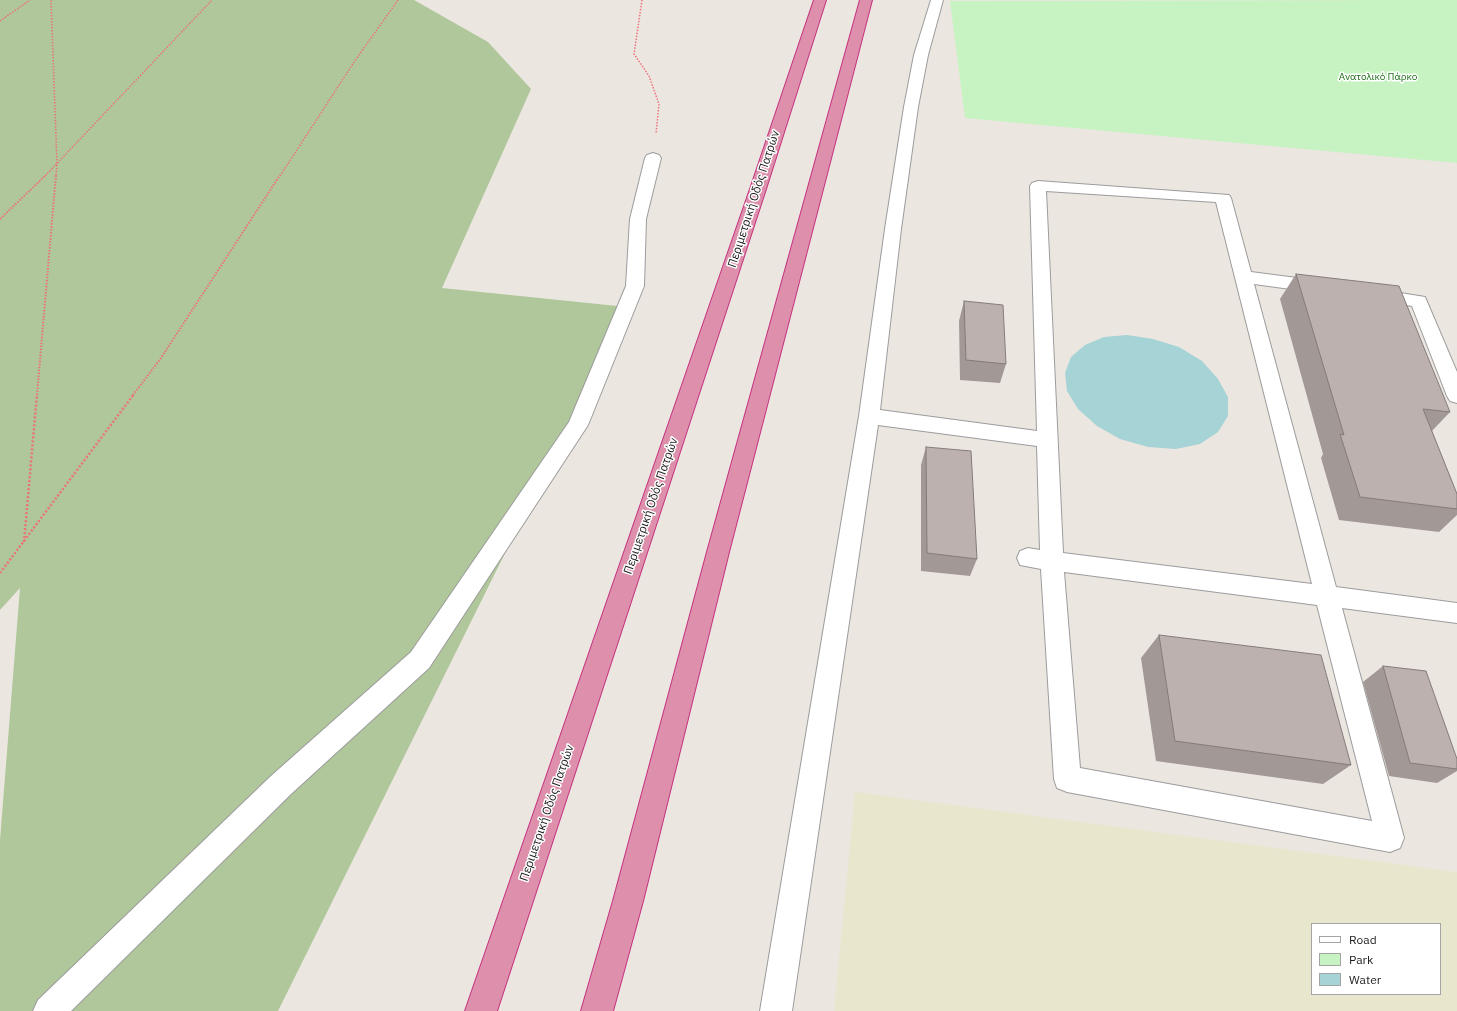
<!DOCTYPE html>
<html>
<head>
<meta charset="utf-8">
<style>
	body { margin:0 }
	#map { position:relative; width:1457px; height:1011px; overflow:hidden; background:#ece6e1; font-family:"IBM Plex Sans",sans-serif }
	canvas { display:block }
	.legend { position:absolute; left:1311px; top:923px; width:130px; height:72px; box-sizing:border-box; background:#fff; border:1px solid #a4a4a4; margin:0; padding:5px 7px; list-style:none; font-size:12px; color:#1b1b1b }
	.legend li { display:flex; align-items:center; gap:8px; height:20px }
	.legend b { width:20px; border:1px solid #a4a4a4 }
</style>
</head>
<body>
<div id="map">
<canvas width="1457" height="1011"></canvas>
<ul class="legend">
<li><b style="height:5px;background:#fff"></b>Road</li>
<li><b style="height:11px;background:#c6f3c1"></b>Park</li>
<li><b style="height:11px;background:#a5d3d6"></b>Water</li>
</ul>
</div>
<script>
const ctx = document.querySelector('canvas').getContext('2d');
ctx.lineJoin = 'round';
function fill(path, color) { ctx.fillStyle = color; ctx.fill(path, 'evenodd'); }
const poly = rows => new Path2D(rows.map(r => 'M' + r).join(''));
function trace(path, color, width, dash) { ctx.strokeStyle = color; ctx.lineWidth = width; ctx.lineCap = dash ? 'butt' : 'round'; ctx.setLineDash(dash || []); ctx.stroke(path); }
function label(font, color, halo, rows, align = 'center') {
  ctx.font = font + ' "IBM Plex Sans",sans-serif'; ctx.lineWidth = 3; ctx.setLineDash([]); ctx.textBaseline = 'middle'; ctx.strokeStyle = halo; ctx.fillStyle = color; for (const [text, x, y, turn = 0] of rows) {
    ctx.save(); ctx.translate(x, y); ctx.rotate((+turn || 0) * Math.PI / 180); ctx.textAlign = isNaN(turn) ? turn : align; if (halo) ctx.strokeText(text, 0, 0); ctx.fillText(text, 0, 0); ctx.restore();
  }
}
fill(poly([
	[855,792,1457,872,1457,1011,834,1011],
	[1312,924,1440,924,1440,994,1312,994]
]), '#e9e6ce');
fill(poly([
	[0,0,414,0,488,42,531,89,442,288,627,307,278,1011,0,1011,0,840,20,588,0,610]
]), '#afc79a');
fill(poly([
	[1457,0,1457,163,965,118,950,1]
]), '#c6f3c1');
fill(poly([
	[1127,335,1153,339,1179,347,1202,361,1218,379,1228,397,1228,416,1218,432,1200,444,1176,449,1148,447,1120,439,1097,426,1078,409,1067,391,1065,373,1071,357,1085,345,1104,337]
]), '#a5d3d6');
const minor = poly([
	[931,0,943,0,928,55,918,107,901,229,880,410,1037,431,1030,186,1032,183,1038,181,1229,195,1231,198,1251,272,1320,281,1326,283,1329,287,1326,291,1320,293,1254,284,1336,587,1457,603,1457,623,1342,608,1404,838,1400,848,1390,852,1067,792,1057,788,1054,779,1041,569,1020,565,1017,558,1020,551,1028,548,1040,550,1037,446,878,425,792,1011,760,1011,859,416,885,229,904,107,914,55,931,0],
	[1046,191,1216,202,1312,584,1063,553,1046,191],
	[1064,572,1317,605,1372,821,1080,768,1064,572],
	[653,153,659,155,661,158,646,219,644,286,588,425,429,668,291,794,71,1011,33,1011,38,1000,271,776,411,652,569,422,626,286,630,219,645,158,647,155,653,153],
	[1376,289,1425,297,1457,372,1457,403,1450,401,1447,396,1412,306,1370,299,1367,295,1370,291,1376,289]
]);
const highway = poly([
	[814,0,826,0,766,189,497,1011,465,1011,750,189,814,0],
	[860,0,872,0,729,552,643,901,613,1011,581,1011,613,901,707,552,860,0]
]);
trace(minor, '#9c9c9c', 2);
trace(highway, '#c5337f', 2);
trace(poly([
	[51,0,57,164,56,176],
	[642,0,634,54,649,76,659,104,656,134],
	[0,21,30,0],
	[45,176,212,0],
	[280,176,354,62,398,0]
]), '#ec727b', 1.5, [1.5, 1.5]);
trace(poly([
	[0,219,46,175],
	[37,395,56,175],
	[133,395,161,358,280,175]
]), '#ec727b', 2, [1.5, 1.5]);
trace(poly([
	[24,542,37,394],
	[0,573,134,394]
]), '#ec727b', 2.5, [2, 2]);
fill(minor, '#fff');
fill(highway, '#dd8fac');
fill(poly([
	[1296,274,1450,412,1432,431,1457,494,1457,515,1439,532,1339,520,1321,458,1323,454,1280,299],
	[964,301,1006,364,1000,383,960,380,959,321],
	[926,447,977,559,970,576,921,571,921,465],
	[1159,635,1351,765,1323,784,1156,761,1141,658],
	[1383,666,1457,759,1457,771,1437,783,1389,776,1363,682]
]), '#a29896');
const building = poly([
	[1296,274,1399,286,1450,412,1423,409,1457,494,1457,509,1360,497,1340,434,1344,435,1296,274],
	[964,301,1003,305,1006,364,966,360,964,301],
	[926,447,971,451,977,559,927,553,926,447],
	[1159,635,1321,655,1351,765,1175,741,1159,635],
	[1383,666,1426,671,1457,759,1457,769,1410,763,1383,666]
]);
fill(building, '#bcb1af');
trace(building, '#847c7a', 1);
label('10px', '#1d6d15', '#fff', [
	["Ανατολικό Πάρκο",1378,77]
]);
label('12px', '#1b1b1b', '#fff', [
	["Περιμετρική Οδός Πατρών",754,199,-72],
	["Περιμετρική Οδός Πατρών",651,506,-71],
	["Περιμετρική Οδός Πατρών",547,813,-71]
]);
</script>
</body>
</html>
